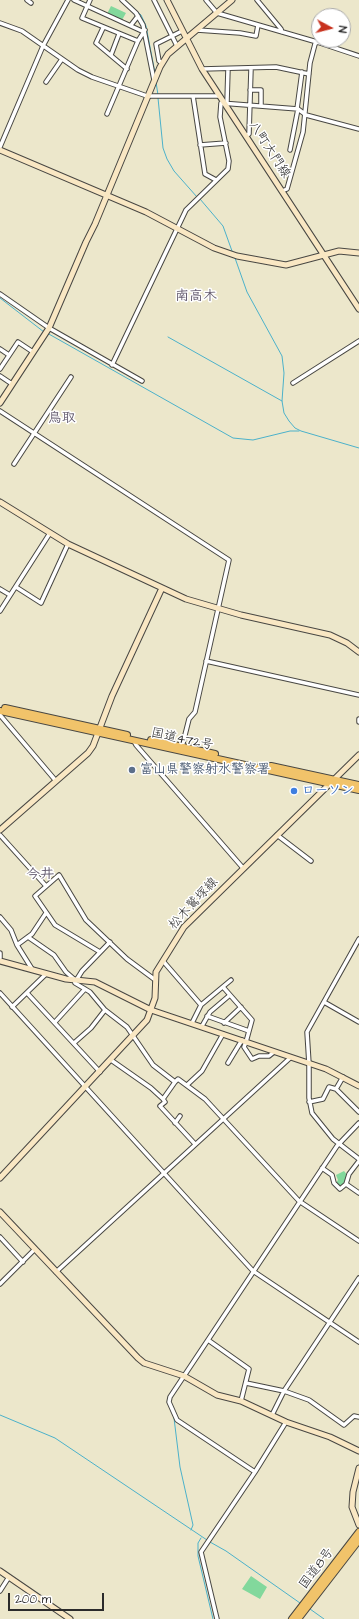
<!DOCTYPE html>
<html>
<head>
<meta charset="utf-8">
<style>
	body { margin:0 }
	#map { position:relative; width:359px; height:1619px; overflow:hidden; background:#ece7cb; font-family:"Architects Daughter",sans-serif }
	canvas { display:block }
	.north { position:absolute; left:311px; top:8px; width:40px; height:40px; box-sizing:border-box; background:#fff; border:1px solid #aaa; border-radius:50%; rotate:97deg; font-size:11px; font-weight:700; line-height:16px; text-align:center; color:#2b2b2b }
	.north::after { content:''; display:block; margin:auto; width:14px; height:18px; background:#c8321e; clip-path:polygon(50% 0,100% 100%,50% 72%,0 100%) }
	.scale { position:absolute; left:8px; top:1593px; width:96px; height:18px; box-sizing:border-box; border:2px solid #2b2b2b; border-top:0; padding-left:5px; font-size:12px; line-height:14px; white-space:nowrap; color:#2b2b2b; -webkit-text-stroke:3px #fff; paint-order:stroke }
</style>
</head>
<body>
<div id="map">
<canvas width="359" height="1619"></canvas>
<div class="north">N</div>
<div class="scale">200 m</div>
</div>
<script>
const ctx = document.querySelector('canvas').getContext('2d');
ctx.lineJoin = 'round';
function fill(path, color) { ctx.fillStyle = color; ctx.fill(path, 'evenodd'); }
const poly = rows => new Path2D(rows.map(r => 'M' + r).join(''));
function trace(path, color, width, dash) { ctx.strokeStyle = color; ctx.lineWidth = width; ctx.lineCap = dash ? 'butt' : 'round'; ctx.setLineDash(dash || []); ctx.stroke(path); }
function label(font, color, halo, rows, align = 'center') {
  ctx.font = font + ' "Architects Daughter","Klee One",sans-serif'; ctx.lineWidth = 3; ctx.setLineDash([]); ctx.textBaseline = 'middle'; ctx.strokeStyle = halo; ctx.fillStyle = color; for (const [text, x, y, turn = 0] of rows) {
    ctx.save(); ctx.translate(x, y); ctx.rotate((+turn || 0) * Math.PI / 180); ctx.textAlign = isNaN(turn) ? turn : align; if (halo) ctx.strokeText(text, 0, 0); ctx.fillText(text, 0, 0); ctx.restore();
  }
}
fill(poly([
	[111,6,126,13,122,20,107,14],
	[344,1171,348,1176,341,1188,336,1183,338,1180,336,1175],
	[251,1576,267,1587,260,1599,242,1589]
]), '#82d89c');
trace(poly([
	[125,0,141,15,146,26,155,73],
	[156,82,158,95],
	[158,98,163,148,167,159,174,171,197,197],
	[200,199,223,226,232,251],
	[235,258,247,292,282,356,284,373,282,401,284,413,289,421,295,428,301,431,359,448],
	[0,298,44,332],
	[47,333,233,438,253,440,290,431,299,431],
	[168,337,282,401],
	[0,1415,55,1438,207,1540],
	[174,1418,180,1467,193,1525,191,1530],
	[201,1538,198,1543,198,1556,213,1619],
	[210,1542,226,1551,300,1603],
	[310,1609,324,1619]
]), '#4bb1ca', 1);
const street = poly([
	[27,0,31,3],
	[74,0,144,32],
	[90,0,82,18,138,41],
	[122,0,136,13,143,25,154,80],
	[154,0,177,46],
	[206,0,217,13,317,42,359,56],
	[257,0,281,29,282,32],
	[0,23,22,31,78,70,92,77,147,96,220,96],
	[131,25,138,16],
	[103,28,96,43,127,69],
	[197,30,240,33,256,36,258,25],
	[111,55,119,34],
	[162,63,159,61,156,44,182,31],
	[202,69,276,67,309,74],
	[46,82,62,59],
	[250,90,261,90,261,105],
	[193,96,205,174,216,180],
	[227,102,228,69],
	[297,109,302,72],
	[107,114,138,41,145,30],
	[246,136,249,134,251,69],
	[200,145,226,143],
	[0,147,43,46,68,0],
	[290,150,298,109],
	[282,191,287,189,303,132,310,63,315,44,317,42],
	[0,294,49,328,142,381],
	[0,349,9,355],
	[112,365,186,210,228,169,229,161,220,117,221,103,298,109,306,115,359,129],
	[0,369,18,342,33,352],
	[0,376,12,384],
	[293,383,359,341],
	[0,411,229,560,195,712,189,719,182,747],
	[14,464,71,377],
	[16,587,41,603,68,544],
	[0,589,10,595],
	[0,611,50,533],
	[206,661,359,695],
	[0,715,56,781],
	[359,719,359,722],
	[134,741,136,745,243,868],
	[0,835,46,886],
	[277,835,311,861],
	[0,917,11,930,17,945,32,969],
	[28,937,54,955,66,972,74,979,75,983,90,992,105,1010,127,1027,153,1065,175,1082,178,1079,205,1099,299,1201,359,1241],
	[359,939,307,1032,309,1064,309,1098,312,1113,333,1139,359,1159],
	[17,945,32,934,46,913],
	[100,952,55,925,35,896,59,875,86,920,127,959,154,979],
	[0,953,0,958],
	[163,961,201,1005],
	[77,979,82,971,110,942],
	[223,987,252,1020,246,1042],
	[0,993,253,1271,359,1342],
	[27,993,100,1072],
	[324,1002,359,1022],
	[12,1007,46,974],
	[207,1016,249,1031],
	[55,1022,85,989],
	[192,1023,201,1005,231,980],
	[224,1023,241,1007],
	[202,1026,210,1012,230,995],
	[246,1042,244,1047,252,1059,259,1056,269,1056,274,1052],
	[74,1043,91,1028,105,1010],
	[111,1060,151,1088,163,1099],
	[228,1063,242,1040],
	[343,1077,336,1089,359,1112],
	[175,1082,163,1099,165,1102,160,1106,195,1144],
	[187,1085,202,1071,223,1034],
	[309,1102,323,1099,329,1087,336,1089],
	[175,1123,180,1116],
	[322,1168,332,1175,334,1183,340,1189,346,1184,359,1193],
	[346,1184,349,1174,359,1161],
	[0,1237,23,1262],
	[56,1272,290,1058],
	[0,1284,35,1249],
	[208,1340,249,1369,241,1401],
	[246,1383,284,1391,309,1400,344,1425,354,1416,359,1417],
	[272,1415,284,1391,359,1278],
	[255,1472,177,1420,169,1402,170,1397,337,1146,359,1123],
	[0,1591,9,1577],
	[217,1619,201,1552,255,1472,286,1422]
]);
const secondary = poly([
	[167,0,202,69,359,309],
	[0,150,146,212,214,248,237,256,286,265,339,251,359,253],
	[0,403,49,328,86,242,95,224,160,67,168,54,232,0],
	[0,502,68,544,186,599,241,615,330,635,347,643,359,652],
	[0,830,88,753,93,746,112,696,162,588],
	[0,961,66,979,95,982,151,1010,326,1069,359,1086],
	[0,1178,147,1020,155,998,156,972,184,927,359,755],
	[0,1212,138,1358,144,1363,184,1376,217,1395,241,1401,286,1422,330,1437,359,1451],
	[359,1468,353,1492,352,1507,359,1525],
	[0,1571,70,1619]
]);
const highway = poly([
	[5,708,127,735],
	[0,711,359,790],
	[151,740,215,754],
	[271,766,359,785],
	[292,1619,359,1532],
	[298,1619,359,1540]
]);
trace(street, '#484743', 5.5);
trace(secondary, '#484743', 7);
trace(highway, '#484743', 8);
trace(street, '#fff', 3.5);
trace(secondary, '#f9e7c3', 5);
trace(highway, '#f1c36a', 6);
for (const [x, y, r, color] of [
	[132,770,4,"#5c6f8a"],
	[294,791,4,"#3f7fe0"]
]) { const dot = new Path2D(); dot.arc(x, y, r, 0, 2 * Math.PI); ctx.fillStyle = color; ctx.fill(dot); trace(dot, '#fff', 1.5); }
label('13px', '#2b2b2b', '#fff', [
	["八町大門線",269,150,57],
	["国道472号",182,740,12],
	["松木鷲塚線",194,904,-47],
	["国道8号",317,1569,-53]
]);
label('bold 13px', '#4e5e75', '#fff', [
	["富山県警察射水警察署",140,770]
], 'left');
label('bold 13px', '#366cbe', '#fff', [
	["ローソン",302,791]
], 'left');
label('bold 14px', '#635a6e', '#fff', [
	["南高木",196,297],
	["鳥取",62,419],
	["今井",40,875]
]);
</script>
</body>
</html>
